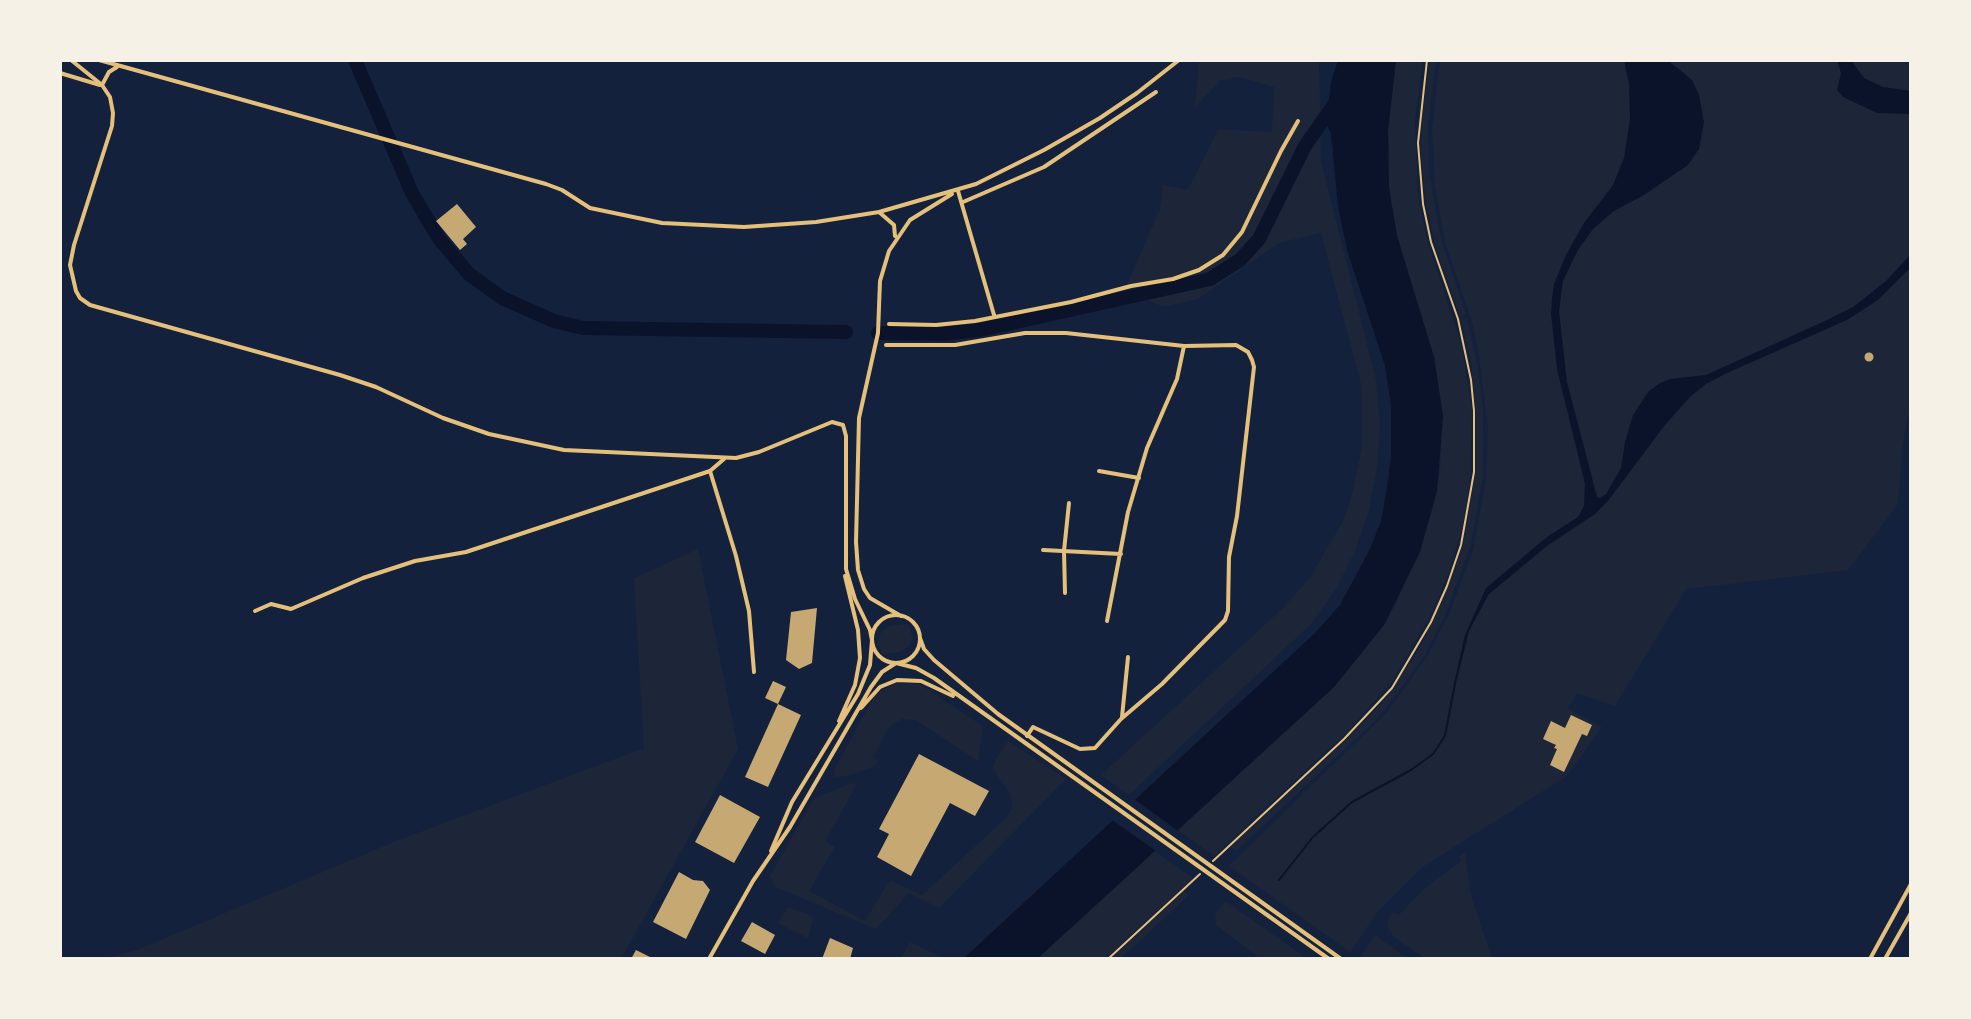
<!DOCTYPE html>
<html>
<head>
<meta charset="utf-8">
<style>
	body { margin:0 }
	#map { position:relative; width:1971px; height:1019px; overflow:hidden; background:#14213d; font-family:"Fira Sans Condensed",sans-serif }
	canvas { display:block }
	.frame { position:absolute; inset:0; border:62px solid #f6f1e7; pointer-events:none }
</style>
</head>
<body>
<div id="map">
<canvas width="1971" height="1019"></canvas>
<div class="frame"></div>
</div>
<script>
const ctx = document.querySelector('canvas').getContext('2d');
ctx.lineJoin = 'round';
function fill(path, color) { ctx.fillStyle = color; ctx.fill(path, 'evenodd'); }
const poly = rows => new Path2D(rows.map(r => 'M' + r).join(''));
function trace(path, color, width, dash) { ctx.strokeStyle = color; ctx.lineWidth = width; ctx.lineCap = dash ? 'butt' : 'round'; ctx.setLineDash(dash || []); ctx.stroke(path); }
fill(poly([
	[1199,60,1319,60,1321,161,1376,380,1380,425,1377,467,1369,510,1355,551,1336,589,1311,624,1129,795,1101,775,1283,608,1311,576,1344,519,1352,495,1362,447,1361,384,1321,233,1279,243,1198,299,1163,307,1125,289,1160,209,1163,185,1188,190,1218,129,1272,132,1274,87,1239,77,1221,80,1195,107],
	[1396,60,1423,60,1415,120,1418,197,1427,239,1462,348,1472,411,1470,481,1463,524,1450,570,1433,611,1392,682,1346,733,1214,856,1178,830,1334,687,1384,625,1396,604,1432,512,1440,471,1443,416,1434,357,1397,236,1389,188,1388,131],
	[1430,60,1436,60,1428,125,1429,173,1441,239,1466,314,1460,316,1437,252,1425,197,1421,149,1422,116],
	[1440,60,1911,60,1911,410,1907,419,1902,449,1898,504,1848,570,1686,589,1615,706,1577,693,1568,708,1602,727,1567,776,1424,866,1379,910,1350,952,1229,866,1387,712,1428,655,1449,614,1473,550,1486,481,1488,429,1478,349,1472,322,1445,242,1435,186,1432,129],
	[1467,318,1478,367,1483,408,1483,475,1471,544,1447,611,1425,655,1386,708,1370,726,1236,851,1230,847,1345,741,1383,702,1419,649,1444,597,1463,545,1476,472,1476,409,1471,362,1461,320],
	[698,549,738,749,621,959,102,959,137,950,396,841,644,748,634,578],
	[908,624,913,638,908,647,900,652,883,654,878,643,881,632,890,626],
	[896,683,920,684,983,726,978,761,916,720,902,719,889,727,873,758,878,760,875,766,848,776,834,777,835,768,875,695],
	[1008,741,1066,779,939,908,909,893,876,929,775,887,770,876,812,802,816,798,851,783,857,784,825,841,835,847,809,891,865,921,890,880,922,895,1005,819,1012,808,1011,795,993,769,996,759],
	[1155,851,1193,878,1105,959,1037,959],
	[1465,852,1470,892,1492,959,1426,959,1393,936,1388,926,1388,920,1393,912,1399,915,1424,889,1461,861,1459,857],
	[1184,891,1189,895,1142,939,1120,959,1111,959],
	[1224,903,1228,903,1308,959,1261,959,1216,925,1215,914],
	[788,907,812,916,813,920,808,938,778,923],
	[1375,935,1408,959,1359,959],
	[910,942,940,956,938,959,900,959]
]), '#1d2539');
fill(poly([
	[1338,60,1396,60,1388,131,1389,188,1397,236,1434,357,1443,416,1437,491,1420,552,1384,625,1334,687,1037,959,963,959,1315,633,1340,605,1370,549,1381,521,1386,494,1391,457,1391,405,1385,366,1347,250,1338,207,1331,133,1326,123,1331,82],
	[1624,60,1667,60,1679,69,1692,80,1699,95,1704,122,1699,149,1688,165,1644,195,1614,211,1593,229,1578,250,1563,281,1559,311,1567,382,1597,497,1600,498,1606,494,1621,468,1625,442,1633,415,1649,391,1660,383,1670,379,1706,375,1827,320,1853,307,1886,281,1911,254,1911,267,1878,300,1847,320,1727,373,1706,384,1690,397,1665,425,1608,501,1595,514,1547,546,1489,594,1469,631,1457,679,1455,679,1465,635,1486,588,1547,537,1578,517,1584,506,1585,484,1557,369,1551,314,1552,298,1554,284,1566,255,1584,223,1613,185,1624,158,1630,119,1629,84],
	[1837,60,1851,60,1864,78,1883,87,1911,91,1911,114,1877,113,1843,97,1837,90,1841,73]
]), '#0b132b');
fill(poly([
	[1131,797,1181,833,1159,853,1108,817]
]), '#14213d');
trace(poly([
	[1279,880,1313,837,1352,802,1411,770,1433,754,1445,736,1456,678]
]), '#0b132b', 2);
trace(poly([
	[355,60,412,193,426,217,440,240,469,274,502,298,554,321,583,328,846,332],
	[878,333,943,334,980,330,1210,279,1240,260,1259,239,1305,146,1338,99]
]), '#0b132b', 14);
fill(poly([
	[457,204,476,227,463,239,467,244,460,250,436,221],
	'1864.5 357a4.5 4.5 0 1 1 9 0a4.5 4.5 0 1 1-9 0Z',
	[817,608,812,663,799,669,786,660,791,612],
	[773,681,786,687,778,704,765,698],
	[778,704,801,715,768,787,745,777],
	[1571,715,1592,725,1587,736,1582,734,1564,772,1550,765,1557,749,1554,748,1556,745,1543,739,1551,721,1565,728],
	[919,754,989,791,975,816,950,803,911,876,877,857,889,834,879,829],
	[720,795,760,817,734,863,695,842],
	[679,872,693,880,703,881,710,890,686,939,653,922],
	[752,922,775,935,765,954,741,941],
	[830,938,853,948,850,959,822,959],
	[636,950,654,959,631,959]
]), '#c6a872');
trace(poly([
	[1213,861,1344,739,1392,688,1431,622,1447,586,1461,545,1474,472,1474,411,1471,380,1458,319,1431,242,1423,204,1418,143,1427,60],
	[1108,959,1200,874]
]), '#e5c07b', 2);
trace(poly([
	[60,73,100,85],
	[958,191,994,315],
	[963,202,1044,167,1156,92],
	[889,324,936,325,975,321,1071,302,1131,286,1173,279,1199,270,1223,255,1242,232,1281,151,1298,121],
	[886,345,955,345,1025,333,1066,333,1184,346,1236,345,1248,352,1252,360,1254,367,1237,516,1229,557,1228,611,1225,620,1162,684,1121,719,1095,748,1080,749,1033,727,1027,736],
	[724,459,710,471,736,556,749,611,754,672],
	[1099,471,1139,478],
	[1043,550,1121,554],
	[1065,593,1064,551,1069,503],
	[255,611,271,604,291,609,363,578,415,561,466,552,710,471],
	[1107,621,1128,512,1147,448,1177,379,1184,346],
	[1122,717,1128,657]
]), '#e5c07b', 4);
trace(poly([
	[71,60,102,85,110,97,113,113,112,126,74,245,70,265,76,291,80,298,90,305,340,375,376,387,443,418,489,434,564,450,736,458,759,452,832,422,843,425,846,436,846,569,855,599,870,630,872,640,870,665,858,694,792,802,771,851],
	[99,60,546,184,562,190,590,208,662,223,744,227,816,222,879,212,976,184,1044,150,1100,118,1137,93,1179,60],
	[102,85,109,72,117,67],
	[879,212,894,225,895,236],
	'872 639a24 24 0 1 1 48 0a24 24 0 1 1-48 0Z',
	[901,616,870,598,864,589,858,570,856,542,859,418,878,333,880,281,889,251,910,220,952,194],
	[920,638,924,649,934,660,998,714,1341,959],
	[861,708,880,687,897,680,921,681,953,696],
	[839,721,855,685,860,658,858,630,845,576],
	[709,959,753,881,790,827,871,687,882,672,896,663,916,668,934,678,1329,959],
	[1870,959,1911,884],
	[1885,959,1911,913]
]), '#e5c07b', 4);
</script>
</body>
</html>
